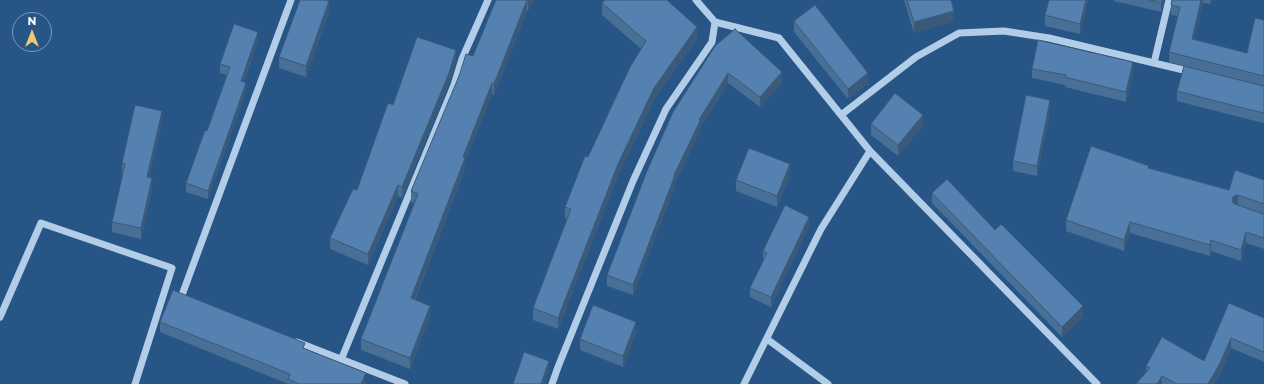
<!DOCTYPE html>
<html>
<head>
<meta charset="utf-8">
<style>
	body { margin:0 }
	#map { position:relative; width:1264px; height:384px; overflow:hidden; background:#275585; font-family:Montserrat,sans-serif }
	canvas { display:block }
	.north { position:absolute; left:12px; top:12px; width:40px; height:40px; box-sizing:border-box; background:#275585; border:1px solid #7d99b6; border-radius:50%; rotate:0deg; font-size:11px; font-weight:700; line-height:16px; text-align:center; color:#fff }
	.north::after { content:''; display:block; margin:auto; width:14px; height:18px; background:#f0c777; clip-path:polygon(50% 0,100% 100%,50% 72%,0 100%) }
</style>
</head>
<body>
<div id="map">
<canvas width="1264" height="384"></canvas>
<div class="north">N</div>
</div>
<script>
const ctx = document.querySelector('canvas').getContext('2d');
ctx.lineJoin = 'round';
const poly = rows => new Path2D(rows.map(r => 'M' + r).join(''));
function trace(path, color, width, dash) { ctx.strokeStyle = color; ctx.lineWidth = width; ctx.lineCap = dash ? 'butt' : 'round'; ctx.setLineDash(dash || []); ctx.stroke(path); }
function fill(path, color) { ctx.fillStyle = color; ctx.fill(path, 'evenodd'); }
trace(poly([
	[696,0,715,22,779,38,870,151,1097,384],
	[1169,0,1154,63,1192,72],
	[841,115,916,57,959,33,1004,31,1049,38,1154,63],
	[182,295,291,0],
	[0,317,41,223,172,268,135,384],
	[767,339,828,384],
	[297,342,405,384],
	[341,360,454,85,462,59,488,0],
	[552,384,558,367,633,181,666,109,712,42,715,22],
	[744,384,821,229,870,151]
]), '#b2cde8', 7);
fill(poly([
	[496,0,534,0,528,11,527,11,494,95,492,94,465,162,465,169,415,300,430,316,410,369,361,350,361,339,414,203,411,202,411,191,473,56],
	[904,0,951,0,954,21,914,33],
	[1049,0,1088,0,1080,34,1045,26,1045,15],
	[1114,0,1164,0,1161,12,1114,1],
	[1172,0,1211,0,1210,4,1203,3,1194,39,1247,53,1264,20,1264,123,1243,118,1177,101,1177,91,1264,86,1169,62,1169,52,1178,16,1171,15,1171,5],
	[602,3,697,39,654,100,618,176,558,329,533,320,533,308,567,219,565,218,565,207,588,157,641,49,602,15],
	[329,12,306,77,279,68,279,57],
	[794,21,868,83,848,99,794,32],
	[258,41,244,82,246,92,208,199,186,192,186,183,207,131,227,75,220,73,220,64],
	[715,46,782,83,760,107,728,83,700,128,700,131,675,183,675,186,633,295,607,286,607,275],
	[456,61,449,83,402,198,398,196,368,265,330,249,330,238,357,190,393,105],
	[1032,69,1133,72,1126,102,1065,87,1065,85,1032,78],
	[1050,111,1037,176,1013,171,1013,161],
	[162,122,149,177,152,189,141,239,112,232,112,222,123,174,122,174,122,163],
	[871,124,923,125,898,156,871,135],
	[1149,168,1229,190,1264,180,1264,249,1246,243,1241,261,1211,251,1210,256,1130,233,1124,251,1066,231,1066,220],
	[790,175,777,207,736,191,736,180],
	[932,193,995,230,1083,316,1062,337,932,203],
	[809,226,771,307,750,297,750,288,763,261,763,251],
	[1229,303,1264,318,1264,362,1231,348,1219,376,1214,384,1136,384,1146,372,1146,366,1204,361],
	[160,322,305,349,366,383,365,384,288,384,160,332],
	[636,332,623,367,580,350,580,339]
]), '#486f96');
fill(poly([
	[527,0,527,11,494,95,494,84],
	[529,0,534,0,528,11,528,1],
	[1086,0,1088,0,1080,34,1080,24],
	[1162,0,1164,0,1161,12,1161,3],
	[1201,0,1203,0,1203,3,1192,49,1192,39],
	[329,1,329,12,306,77,306,66],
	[954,11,954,21,914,33,914,22],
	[697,27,697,39,654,100,618,176,558,329,558,318,618,164,654,88],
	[258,32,258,41,241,90,241,81],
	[456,50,456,61,449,83,402,198,402,187],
	[1133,62,1133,72,1126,102,1126,92],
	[782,72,782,83,760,107,760,97],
	[728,73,728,83,700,128,700,131,675,183,675,186,633,295,633,285,674,175,699,120],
	[868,73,868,83,848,99,848,89],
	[246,83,246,92,208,199,208,191],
	[492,83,492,94,465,162,465,169,411,309,411,298,463,157],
	[1050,100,1050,111,1037,176,1037,166],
	[162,111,162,122,147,187,147,177],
	[923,115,923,125,898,156,898,145],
	[790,164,790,175,777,207,777,196],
	[152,178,152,189,141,239,141,228],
	[398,185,398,196,368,265,368,254],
	[1238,195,1238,206,1234,207,1232,199,1234,196],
	[809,217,809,226,771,307,771,297],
	[1130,222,1130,233,1124,251,1124,240],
	[1246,232,1246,243,1241,261,1241,250],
	[1211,240,1211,251,1210,256,1210,245],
	[430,306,430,316,410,369,410,358],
	[1083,306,1083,316,1062,337,1062,327],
	[636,322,636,332,623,367,623,356],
	[1231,338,1231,348,1219,376,1214,384,1208,384],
	[549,361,549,371,544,384,541,384],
	[366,373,365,384,361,384],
	[1162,376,1162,384,1157,384]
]), '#3b5a7a');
const building = poly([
	[300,0,325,0,329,1,306,66,279,57,300,0],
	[496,0,529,0,528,1,527,0,494,84,492,83,463,157,465,158,411,298,430,306,410,358,361,339,418,194,411,191,459,76,466,54,473,56,493,7,496,0],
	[605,0,667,0,697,27,654,88,618,164,558,318,533,308,571,209,565,207,585,156,588,157,630,67,646,41,602,3,605,0],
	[907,0,951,0,954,11,914,22,907,0],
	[1049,0,1086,0,1080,24,1045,15,1049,0],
	[1150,0,1162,0,1161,3,1150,0],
	[1172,0,1201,0,1192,39,1247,53,1255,18,1264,20,1264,76,1169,52,1180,7,1171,5,1172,0],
	[815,5,868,73,848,89,794,21,815,5],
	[234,24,258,32,241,81,246,83,208,191,186,183,205,130,207,131,230,67,220,64,234,24],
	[735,29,782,72,760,97,728,73,699,120,700,121,674,175,675,175,633,285,607,275,647,171,673,112,715,46,735,29],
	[417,37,456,50,449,73,402,187,398,185,368,254,330,238,353,189,357,190,388,103,393,105,417,37],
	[1038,40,1133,62,1126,92,1065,77,1066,75,1032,69,1038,40],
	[1184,66,1263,86,1264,86,1264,113,1243,108,1177,91,1184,66],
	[895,93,923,115,898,145,871,124,895,93],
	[1026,95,1050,100,1037,166,1013,161,1026,95],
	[135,105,162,111,147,177,152,178,141,228,112,222,125,164,122,163,135,105],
	[1091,146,1149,166,1148,168,1229,190,1235,170,1264,180,1264,204,1238,195,1234,196,1232,199,1233,203,1235,204,1263,214,1264,213,1264,238,1246,232,1241,250,1211,240,1210,245,1130,222,1124,240,1066,220,1091,146],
	[749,148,790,164,777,196,736,180,749,148],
	[947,179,995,230,1001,224,1083,306,1062,327,932,193,947,179],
	[785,205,809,217,771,297,750,288,767,253,763,251,785,205],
	[173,290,305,343,303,348,366,373,361,384,300,384,288,379,290,374,160,322,173,290],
	[1229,303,1264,318,1264,352,1231,338,1219,365,1208,384,1177,384,1162,376,1157,384,1136,384,1150,368,1146,366,1162,337,1204,361,1229,303],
	[593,305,636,322,623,356,580,339,593,305],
	[524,352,549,361,541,384,513,384,524,352]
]);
fill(building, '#5481af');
trace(building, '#3b5a7a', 1);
</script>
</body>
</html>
